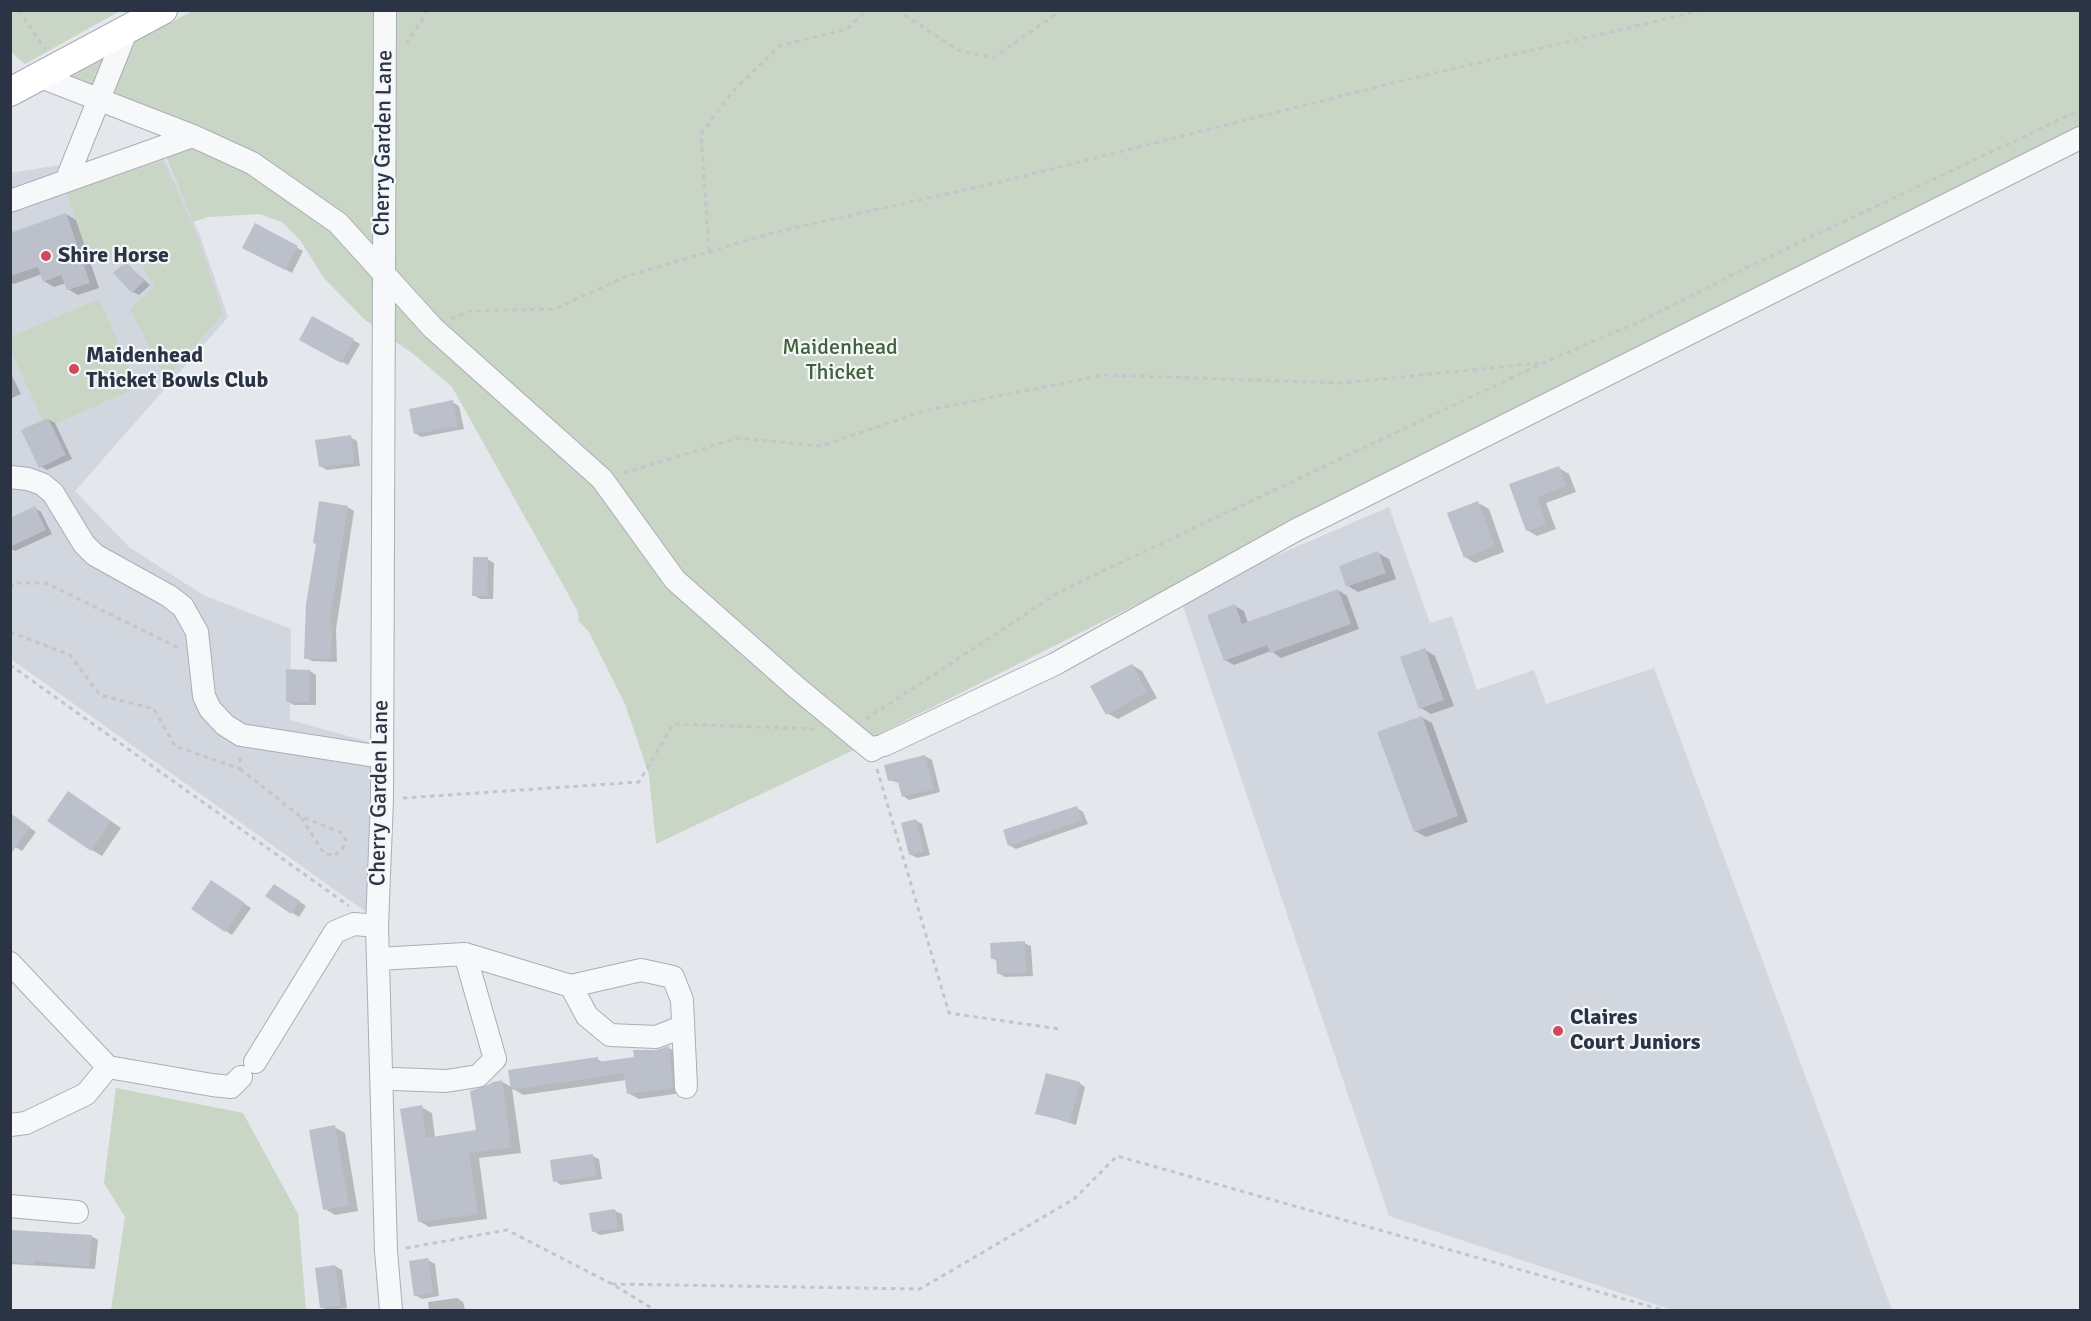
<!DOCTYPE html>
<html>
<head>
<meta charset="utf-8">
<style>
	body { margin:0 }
	#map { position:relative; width:2091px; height:1321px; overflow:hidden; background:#e4e7ec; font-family:Signika,sans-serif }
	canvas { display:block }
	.frame { position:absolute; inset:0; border:12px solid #2b3445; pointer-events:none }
</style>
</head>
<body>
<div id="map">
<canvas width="2091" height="1321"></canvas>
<div class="frame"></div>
</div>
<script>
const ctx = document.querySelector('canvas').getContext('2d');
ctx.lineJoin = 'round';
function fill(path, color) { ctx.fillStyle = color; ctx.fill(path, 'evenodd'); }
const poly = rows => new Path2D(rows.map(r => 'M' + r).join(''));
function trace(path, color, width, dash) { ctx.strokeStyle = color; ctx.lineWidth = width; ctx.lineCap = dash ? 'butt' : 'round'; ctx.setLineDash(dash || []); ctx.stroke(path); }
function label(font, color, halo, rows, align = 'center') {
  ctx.font = font + ' Signika,sans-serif'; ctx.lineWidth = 4.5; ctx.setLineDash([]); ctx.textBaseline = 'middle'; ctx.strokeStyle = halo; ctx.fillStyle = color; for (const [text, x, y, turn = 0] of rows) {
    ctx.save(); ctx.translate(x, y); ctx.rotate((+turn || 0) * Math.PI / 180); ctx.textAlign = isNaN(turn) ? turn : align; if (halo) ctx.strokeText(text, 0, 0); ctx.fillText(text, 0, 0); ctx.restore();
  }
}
fill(poly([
	[160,148,199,233,228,317,75,491,129,547,203,595,291,629,290,720,373,743,366,912,11,659,11,173],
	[1389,507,1430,623,1452,616,1477,690,1534,670,1546,704,1654,668,1892,1310,1672,1310,1389,1216,1180,597]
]), '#d2d6de');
fill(poly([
	[194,10,2080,11,2080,130,875,736,858,748,656,844,649,775,625,704,589,632,577,619,579,619,577,610,452,387,416,356,365,320,324,278,300,240,282,222,259,214,208,217,193,222,153,126,70,77],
	[10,11,11,10,120,11,25,64,11,52],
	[163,161,196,232,223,314,166,379,130,309,155,286,132,252,92,264,66,192],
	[99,299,138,387,46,428,11,350,10,337],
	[116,1088,243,1113,298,1214,306,1310,111,1310,125,1217,104,1183]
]), '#c9d6c5');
fill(poly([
	[66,214,76,220,99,288,78,295,68,289,66,283,54,287,44,281,42,274,14,284,10,282,10,234],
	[256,225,303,251,292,273,244,247],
	[126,264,150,285,139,295,133,292],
	[312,318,360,344,348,365,301,340],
	[10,372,21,394,10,399],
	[452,402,459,406,464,429,421,437,415,433],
	[48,419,55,423,72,459,47,470,40,466],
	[350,437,357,441,360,466,327,470,320,466],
	[1559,468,1569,474,1576,492,1546,503,1556,529,1537,536,1527,530,1511,485],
	[1478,503,1489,509,1504,552,1475,563,1465,557],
	[347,507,354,511,336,629,337,662,312,661,306,658],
	[35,508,41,512,52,534,15,551,10,548,10,519],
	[1378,553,1389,559,1396,579,1358,592,1348,586],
	[487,559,494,563,493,599,480,599,473,595],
	[1338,590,1347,596,1359,629,1281,658,1271,651,1234,665,1225,660,1235,606,1244,611,1248,623],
	[1425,650,1435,656,1454,706,1431,714,1421,708],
	[1132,665,1142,671,1157,698,1118,719,1107,713],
	[310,671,316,675,316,705,294,705,287,701],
	[1421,717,1432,723,1468,822,1426,837,1415,831],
	[925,756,932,760,940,792,909,800,903,796,900,783,889,780],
	[79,799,121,828,102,856,92,850],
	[1077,808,1083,812,1088,824,1016,849,1009,845],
	[915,820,922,824,930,855,917,858,910,854],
	[22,822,36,832,22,851,10,844],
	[218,886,251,908,232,935,193,909],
	[281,889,306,906,299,917,267,896],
	[1024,943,1031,946,1033,976,1005,977,998,973,997,961,992,958],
	[669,1048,679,1054,682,1093,639,1099,628,1093,626,1080,523,1095,512,1088,521,1153,479,1158,487,1219,429,1227,419,1221,421,1107,432,1113,435,1138,477,1132,481,1091,493,1082,501,1081,513,1088,597,1059,604,1063,636,1058],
	[1079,1083,1085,1087,1076,1125,1037,1113],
	[334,1127,345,1133,358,1211,335,1215,325,1209],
	[592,1156,599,1159,602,1179,561,1185,555,1181],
	[615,1211,622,1214,624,1231,600,1235,593,1231],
	[10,1232,91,1236,98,1240,95,1269,10,1264],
	[428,1260,435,1264,439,1296,422,1299,415,1295],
	[335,1266,342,1270,347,1308,328,1310,321,1307],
	[457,1298,463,1302,465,1310,429,1310,428,1302]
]), '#0003');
fill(poly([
	[66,213,90,283,67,290,61,275,43,282,38,267,10,276,10,233],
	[255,223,298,246,285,270,242,248],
	[126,262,144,281,132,293,113,273],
	[312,316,354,339,341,363,299,340],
	[453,400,458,426,414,434,409,409],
	[48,418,66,455,39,468,21,430],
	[351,435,354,463,319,467,315,440],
	[1559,466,1566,486,1537,497,1546,524,1526,531,1509,484],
	[319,501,348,506,329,625,332,625,331,659,304,659,306,604,316,544,313,543],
	[1478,501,1495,546,1464,558,1447,513],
	[35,506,46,530,10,547,10,518],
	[1378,551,1386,573,1346,587,1339,566],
	[473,557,488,557,487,596,472,596],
	[1338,589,1351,624,1270,653,1267,645,1224,661,1207,615,1235,604,1242,624],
	[1425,648,1444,700,1419,709,1400,657],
	[1132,664,1147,692,1106,715,1090,686],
	[286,669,310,670,309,702,286,702],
	[1422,716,1458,816,1414,832,1377,732],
	[925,755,934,789,902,797,897,779,888,781,884,765],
	[68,791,111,821,91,851,47,821],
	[1077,806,1082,820,1008,846,1003,830],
	[10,813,30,827,10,855],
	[916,819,924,851,909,855,901,823],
	[211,880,245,903,225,932,191,909],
	[274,884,300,901,291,914,265,896],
	[1025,941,1026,973,997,974,996,958,991,959,990,943],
	[669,1046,673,1088,627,1094,624,1073,511,1090,508,1070,598,1057,598,1062,634,1057,633,1050,656,1050],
	[1046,1073,1080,1082,1070,1122,1035,1114],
	[502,1080,511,1147,469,1153,478,1214,418,1222,400,1109,422,1105,426,1138,476,1130,470,1091],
	[335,1125,349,1205,323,1210,309,1130],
	[593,1154,596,1176,553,1182,550,1160],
	[615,1209,618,1228,592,1232,589,1213],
	[10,1230,92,1235,89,1267,34,1261,34,1264,10,1262],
	[428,1258,433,1293,414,1296,409,1261],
	[335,1265,341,1305,320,1308,315,1268]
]), '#bbc0ca');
const minor = poly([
	[385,10,382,799,377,926,386,1251,391,1310],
	[41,77,193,136,252,163,338,223,433,328,602,479,675,580,796,687,872,750,877,747],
	[66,181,126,32],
	[10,201,193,136],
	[10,477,28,479,42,484,53,493,84,544,95,555,169,596,183,607,197,632,204,696,210,709,225,725,241,735,382,757],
	[884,745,1055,664,1296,530,2080,138],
	[378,959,465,954,571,986,587,1016,610,1035,656,1037,682,1027],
	[10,963,108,1067,212,1085,231,1087,241,1077],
	[571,986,641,970,673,977,682,1000,686,1087],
	[255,1062,335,932,354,924,377,926],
	[395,1079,446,1081,478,1076,495,1059,465,954],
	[10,1125,26,1123,86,1094,108,1067],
	[10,1206,77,1212]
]);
const major = poly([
	[10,92,163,10]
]);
trace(minor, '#a9aeb7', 24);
trace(major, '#a3abb8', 30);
trace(poly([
	[19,10,45,49],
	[897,10,958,50,993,58,1062,10],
	[406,44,428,10],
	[709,251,701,134,732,92,779,46,847,29,867,10],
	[451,319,469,311,555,309,627,276,772,233,1004,181,1409,79,1704,10],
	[624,473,738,438,821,446,924,411,1104,375,1342,383,1540,363],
	[10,588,15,583,46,583,179,648],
	[10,632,70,655,100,695,154,709,175,746,240,769,240,754],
	[10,665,349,906],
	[866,719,1061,591,1545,362,1641,321,1754,264,2080,110],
	[240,769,300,816,340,832,346,840,342,850,334,856,324,853,300,816],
	[877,769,949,1013,1060,1029],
	[403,798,639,782,673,724,815,729],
	[406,1248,507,1230,612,1284,655,1310],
	[612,1284,920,1289,1074,1199,1117,1156,1663,1310]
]), '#c2c5cb', 3, [4.5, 4.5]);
trace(minor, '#f7f8fa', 22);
trace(major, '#fff', 28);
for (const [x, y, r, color] of [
	[46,256,6,"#d1495b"],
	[74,369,6,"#d1495b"],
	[1558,1031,6,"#d1495b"]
]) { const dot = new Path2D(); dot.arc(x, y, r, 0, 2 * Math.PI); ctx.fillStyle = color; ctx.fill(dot); trace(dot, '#f4f6f9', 2); }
label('22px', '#2b3445', '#f4f6f9', [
	["Cherry Garden Lane",384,143,-89],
	["Cherry Garden Lane",380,793,-89]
]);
label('bold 22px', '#2b3445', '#f4f6f9', [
	["Shire Horse",58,256],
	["Maidenhead",86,356],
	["Thicket Bowls Club",86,381],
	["Claires",1570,1018],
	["Court Juniors",1570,1043]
], 'left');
label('22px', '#3f6138', '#f4f6f9', [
	["Maidenhead",840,348],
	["Thicket",840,373]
]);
</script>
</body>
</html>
